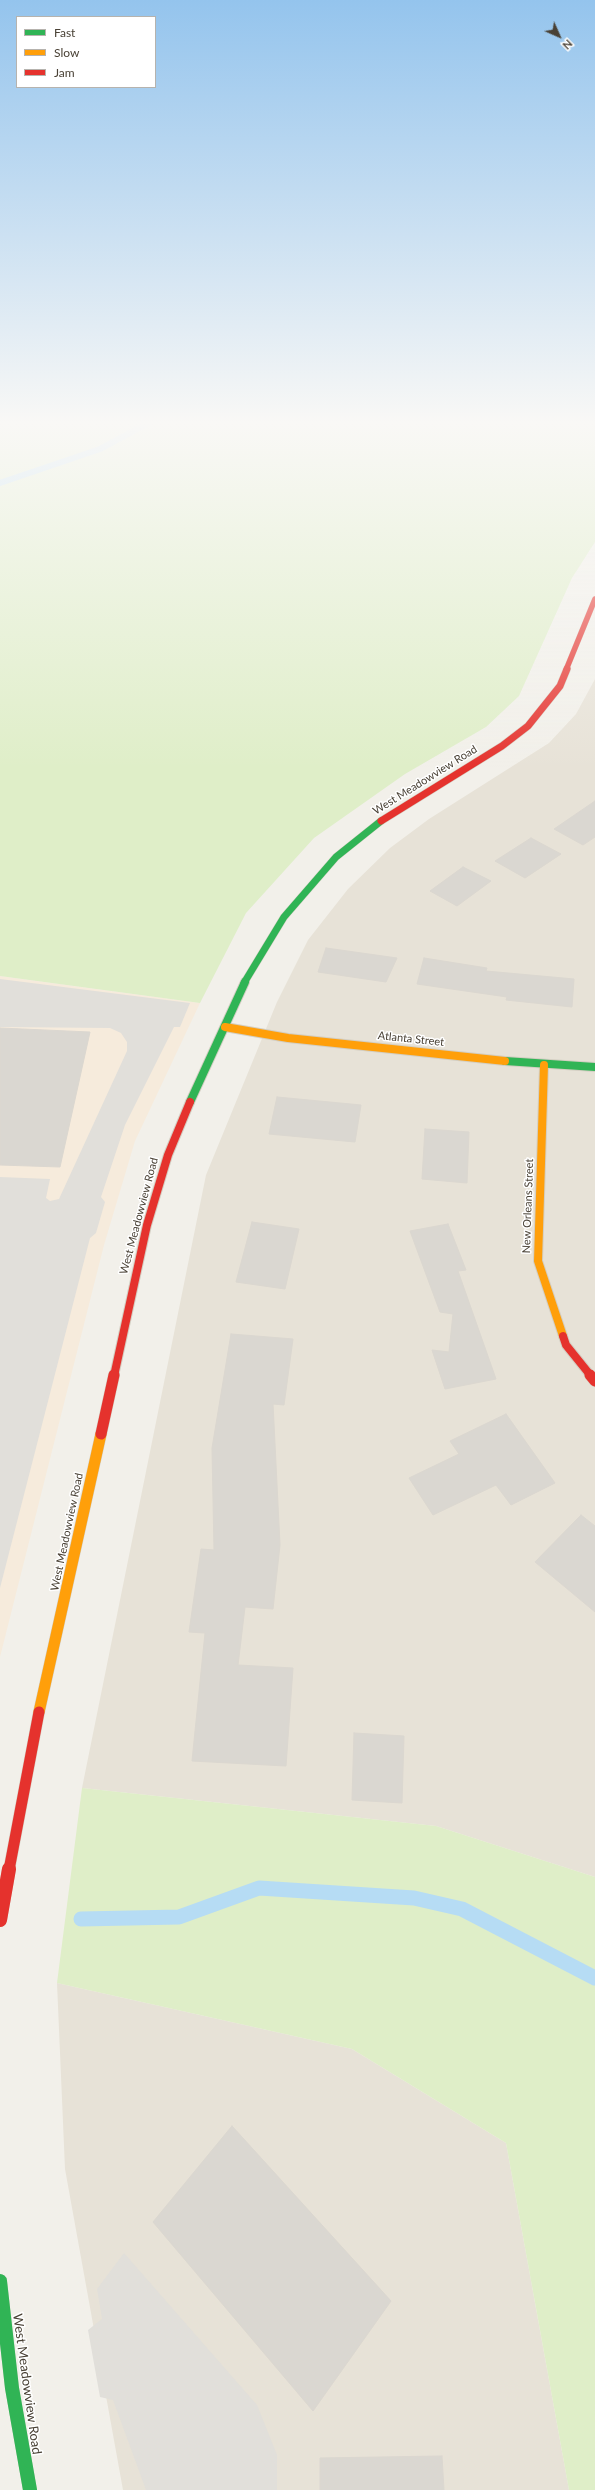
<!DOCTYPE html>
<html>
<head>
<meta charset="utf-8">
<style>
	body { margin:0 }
	#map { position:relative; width:595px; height:2490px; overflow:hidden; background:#f2f0ea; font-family:Lato,sans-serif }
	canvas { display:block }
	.legend { position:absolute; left:16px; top:16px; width:140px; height:72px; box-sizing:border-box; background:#fff; border:1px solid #b6b3ae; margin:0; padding:5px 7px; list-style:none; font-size:12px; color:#494135 }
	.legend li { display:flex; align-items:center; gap:8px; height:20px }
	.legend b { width:20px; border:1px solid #b6b3ae }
	.north { position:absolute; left:539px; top:16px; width:40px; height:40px; -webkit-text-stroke:3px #fff; paint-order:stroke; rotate:135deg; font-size:11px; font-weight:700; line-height:16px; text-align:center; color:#494135 }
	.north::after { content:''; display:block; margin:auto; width:14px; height:18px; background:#494135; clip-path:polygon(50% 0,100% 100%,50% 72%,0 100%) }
</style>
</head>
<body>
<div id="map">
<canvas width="595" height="2490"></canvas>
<ul class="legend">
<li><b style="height:5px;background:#30b455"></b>Fast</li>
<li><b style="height:5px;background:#ff9f0a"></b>Slow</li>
<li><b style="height:5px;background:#e5322d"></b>Jam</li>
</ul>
<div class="north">N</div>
</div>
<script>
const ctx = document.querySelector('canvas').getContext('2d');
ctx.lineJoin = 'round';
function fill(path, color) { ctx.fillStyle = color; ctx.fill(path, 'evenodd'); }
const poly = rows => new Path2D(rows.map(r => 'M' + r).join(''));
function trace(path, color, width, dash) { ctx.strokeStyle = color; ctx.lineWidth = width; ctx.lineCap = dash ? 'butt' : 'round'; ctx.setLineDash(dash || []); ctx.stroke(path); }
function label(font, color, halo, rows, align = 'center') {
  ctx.font = font + ' Lato,sans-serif'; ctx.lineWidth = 3; ctx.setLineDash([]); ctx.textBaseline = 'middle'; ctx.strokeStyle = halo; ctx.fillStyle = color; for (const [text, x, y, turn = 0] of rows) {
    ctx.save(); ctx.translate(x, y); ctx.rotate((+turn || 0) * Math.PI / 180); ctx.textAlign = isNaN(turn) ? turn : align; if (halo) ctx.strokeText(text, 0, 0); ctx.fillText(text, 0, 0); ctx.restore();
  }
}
fill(poly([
	[595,679,595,1877,436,1826,82,1788,206,1175,277,1002,308,940,348,889,390,848,429,819,549,743,576,714],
	[57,1983,352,2049,506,2143,569,2490,123,2490,65,2169]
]), '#e7e2d7');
fill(poly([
	[0,976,200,1003,135,1141,104,1245,0,1657]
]), '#f6ebdc');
fill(poly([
	[0,421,595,421,595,542,572,578,519,696,486,727,405,774,314,838,246,913,200,1003,0,976],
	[82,1788,436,1826,595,1877,595,2490,569,2490,506,2143,352,2049,57,1983]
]), '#dfeec8');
fill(poly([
	[0,979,190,1003,180,1027,174,1027,125,1125,101,1197,105,1202,96,1233,90,1238,0,1588,0,1177,50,1179,46,1198,50,1201,59,1199,127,1051,127,1042,121,1033,110,1028,0,1027],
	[124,2253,257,2405,277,2455,277,2490,146,2490,113,2400,100,2397,88,2330,102,2319,97,2289]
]), '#e1dfda');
trace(poly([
	[0,483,100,449,152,421]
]), '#b6dcf4', 6);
trace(poly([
	[81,1919,179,1917,259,1888,414,1898,462,1909,595,1978]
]), '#b6dcf4', 15);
const building = poly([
	[595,801,595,837,583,845,554,829,595,801],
	[531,838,561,854,525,878,495,861,531,838],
	[463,867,491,881,457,906,430,891,463,867],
	[326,948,397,958,386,982,318,972,326,948],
	[424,958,487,968,486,971,574,979,572,1007,506,1000,507,997,417,984,424,958],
	[0,1028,90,1032,60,1167,0,1165,0,1028],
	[277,1097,361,1105,355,1142,269,1134,277,1097],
	[425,1129,469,1132,467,1183,422,1179,425,1129],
	[252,1222,299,1229,285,1289,236,1282,252,1222],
	[448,1224,466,1270,458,1271,496,1379,445,1389,432,1350,449,1352,453,1314,440,1312,410,1231,448,1224],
	[231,1334,293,1339,284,1405,273,1404,280,1545,273,1609,245,1607,238,1665,293,1668,286,1766,192,1761,205,1633,189,1632,201,1549,214,1550,212,1448,231,1334],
	[506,1414,555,1483,511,1505,496,1485,433,1515,409,1478,459,1454,450,1441,506,1414],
	[581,1515,595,1526,595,1612,535,1562,581,1515],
	[354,1733,404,1736,402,1803,352,1800,354,1733],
	[232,2126,391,2301,313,2411,153,2222,232,2126],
	[442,2456,444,2490,320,2490,320,2458,442,2456]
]);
fill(building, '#dad7d1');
trace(building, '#dbd7d0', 1);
const fastFar2 = poly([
	[244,983,284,917,336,857,381,821]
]);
const fastFar1 = poly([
	[505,1061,595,1067],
	[190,1102,245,982]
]);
const fast = poly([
	[0,2281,12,2388,30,2490]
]);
const slowFar1 = poly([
	[225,1027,288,1038,505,1061],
	[544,1065,538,1261,563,1336]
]);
const slow = poly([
	[39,1712,101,1434]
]);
const jamFar4 = poly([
	[566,670,595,599]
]);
const jamFar3 = poly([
	[381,821,502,746,528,726,560,686,567,669]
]);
const jamFar2 = poly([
	[563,1336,566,1345,591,1376],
	[114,1376,147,1225,168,1155,190,1102]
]);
const jamFar1 = poly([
	[590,1375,595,1381],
	[101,1434,114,1375],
	[9,1870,39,1712]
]);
const jam = poly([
	[0,1920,9,1869]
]);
trace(fastFar2, '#d3cec2', 8);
trace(fastFar1, '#d3cec2', 10);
trace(fast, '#d3cec2', 14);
trace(slowFar1, '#d3cec2', 10);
trace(slow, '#d3cec2', 12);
trace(jamFar4, '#d3cec2', 6);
trace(jamFar3, '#d3cec2', 8);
trace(jamFar2, '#d3cec2', 10);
trace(jamFar1, '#d3cec2', 12);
trace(jam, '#d3cec2', 14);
trace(fastFar2, '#30b455', 7);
trace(fastFar1, '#30b455', 8);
trace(fast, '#30b455', 14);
trace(slowFar1, '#ff9f0a', 8);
trace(slow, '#ff9f0a', 11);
trace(jamFar4, '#e5322d', 5.5);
trace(jamFar3, '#e5322d', 7);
trace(jamFar2, '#e5322d', 8);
trace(jamFar1, '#e5322d', 11);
trace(jam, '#e5322d', 14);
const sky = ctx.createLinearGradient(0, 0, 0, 769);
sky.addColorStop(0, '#94c4ed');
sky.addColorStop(0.55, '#f9f8f6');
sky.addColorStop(1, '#f9f8f600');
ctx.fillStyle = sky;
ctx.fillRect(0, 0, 595, 769);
label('11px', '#494135', '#fff', [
	["West Meadowview Road",425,780,-32],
	["Atlanta Street",411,1039,6],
	["New Orleans Street",528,1206,-88],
	["West Meadowview Road",139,1216,-75],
	["West Meadowview Road",67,1532,-78]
]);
label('13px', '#494135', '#fff', [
	["West Meadowview Road",27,2384,82]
]);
</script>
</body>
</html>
